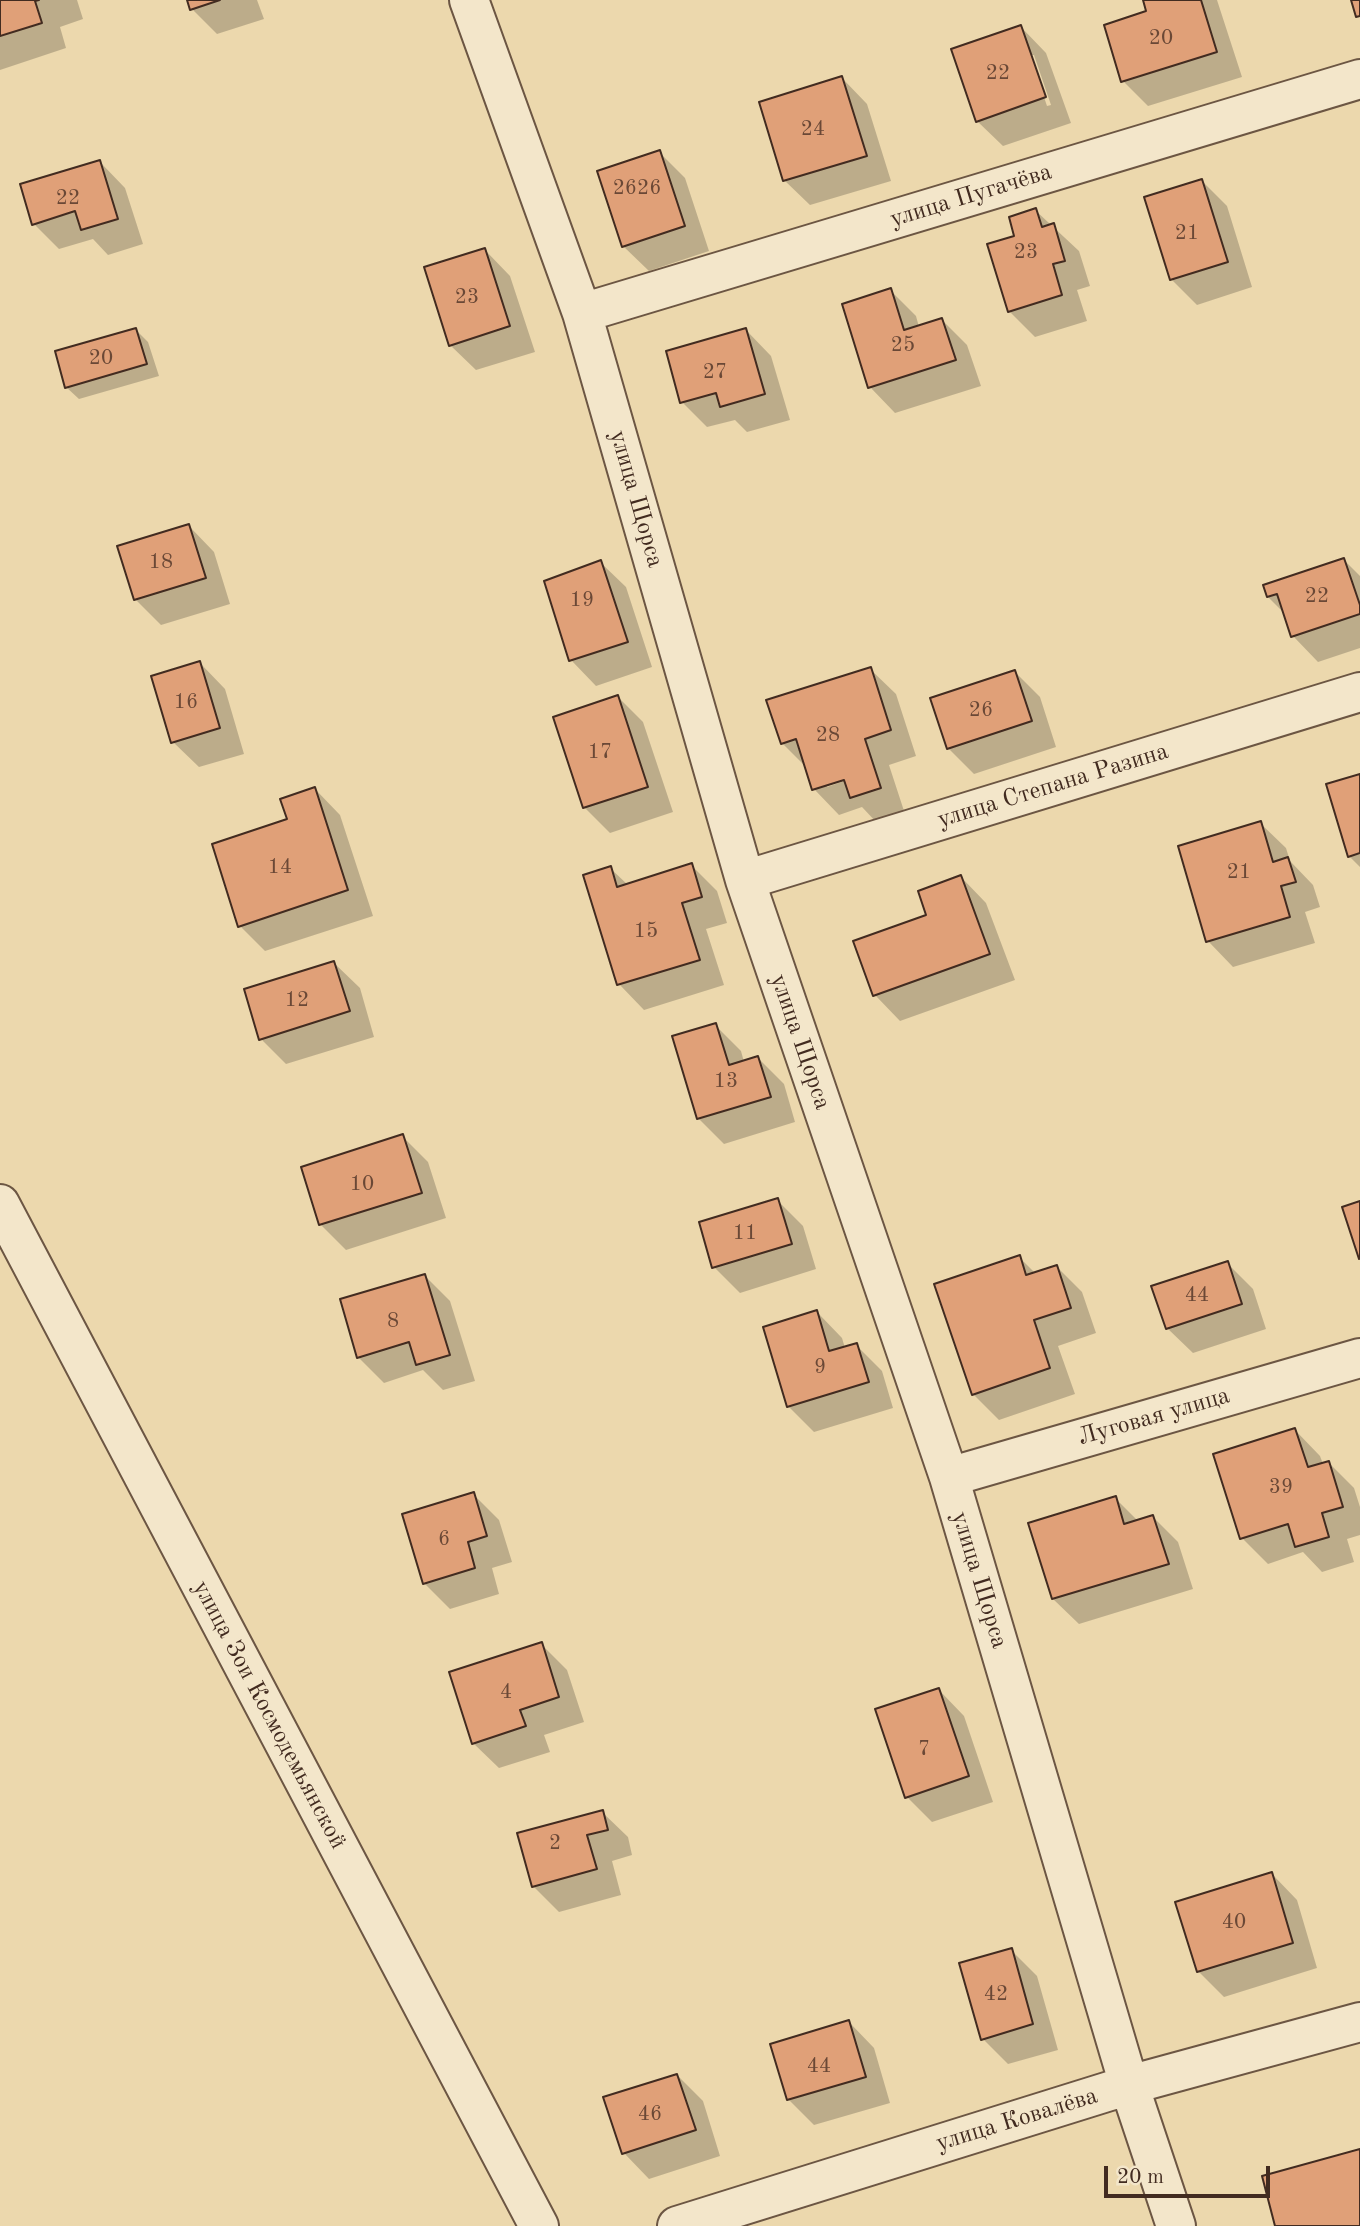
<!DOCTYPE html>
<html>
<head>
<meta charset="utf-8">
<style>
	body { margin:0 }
	#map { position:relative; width:1360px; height:2226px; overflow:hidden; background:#ecd8ad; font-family:"Old Standard TT",serif }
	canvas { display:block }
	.scale { position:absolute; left:1104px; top:2166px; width:166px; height:32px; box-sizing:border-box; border:4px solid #422b20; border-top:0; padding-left:9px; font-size:21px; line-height:24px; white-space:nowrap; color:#422b20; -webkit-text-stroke:5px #f3e6ca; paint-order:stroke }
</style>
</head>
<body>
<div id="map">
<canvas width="1360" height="2226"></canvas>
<div class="scale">20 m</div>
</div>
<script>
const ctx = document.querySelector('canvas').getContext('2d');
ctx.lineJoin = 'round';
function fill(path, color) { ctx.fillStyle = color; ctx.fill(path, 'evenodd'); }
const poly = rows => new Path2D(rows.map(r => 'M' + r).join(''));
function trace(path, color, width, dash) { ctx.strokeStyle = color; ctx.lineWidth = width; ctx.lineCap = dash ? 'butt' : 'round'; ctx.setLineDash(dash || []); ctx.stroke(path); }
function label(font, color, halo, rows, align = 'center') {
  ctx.font = font + ' "Old Standard TT",serif'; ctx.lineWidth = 5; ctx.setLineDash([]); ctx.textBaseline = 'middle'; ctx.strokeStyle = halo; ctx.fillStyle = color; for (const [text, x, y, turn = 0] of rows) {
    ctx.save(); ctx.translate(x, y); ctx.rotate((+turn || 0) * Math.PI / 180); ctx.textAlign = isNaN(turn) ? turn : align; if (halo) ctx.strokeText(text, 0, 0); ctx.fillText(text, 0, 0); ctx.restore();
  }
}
fill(poly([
	[0,0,77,0,83,19,60,27,66,48,0,70],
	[189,0,257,0,264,19,217,34,192,9],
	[1144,0,1217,0,1242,77,1148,106,1123,81,1148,12],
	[1021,27,1046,53,1071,123,1003,146,977,121],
	[1030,55,1034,55,1051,105,1047,106],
	[842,78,867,104,891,181,810,205,784,180],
	[659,152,685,178,709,251,649,271,623,246],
	[100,162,125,188,143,244,108,255,93,239,59,249,34,224],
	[1202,181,1227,206,1252,287,1197,305,1171,279],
	[1035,210,1079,251,1090,286,1077,290,1087,321,1035,337,1009,311,1017,237],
	[485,250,510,276,535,352,476,370,450,345],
	[890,290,916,316,919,327,942,320,967,345,981,386,895,413,870,387],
	[136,330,148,342,159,376,79,399,66,387],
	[746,330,771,356,790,420,747,432,735,420,707,427,682,402],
	[189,526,214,552,230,604,161,625,135,599],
	[1344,560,1360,576,1360,648,1318,662,1293,636,1285,614,1268,597],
	[600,562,626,587,652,667,596,686,571,660],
	[200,663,225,689,244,754,199,767,173,742],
	[870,669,896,694,916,756,889,765,905,814,877,823,862,807,839,815,814,789,806,767,782,743],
	[852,775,853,778,827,787,827,783],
	[1015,672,1040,697,1056,747,974,774,948,748],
	[618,697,643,722,673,812,610,833,584,807],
	[1360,776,1360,867,1349,856],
	[315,789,340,815,373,916,265,951,240,926,290,821],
	[1260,823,1286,848,1290,861,1313,885,1320,907,1305,912,1315,943,1233,967,1208,941],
	[691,865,717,891,727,923,706,929,724,985,644,1010,619,984,610,868,628,885],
	[961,877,986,903,1015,980,900,1021,875,995,929,916],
	[334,963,360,988,374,1037,286,1064,261,1039],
	[715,1025,741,1051,744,1062,758,1058,784,1084,795,1122,724,1144,698,1118],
	[402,1136,428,1162,446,1218,346,1250,320,1224],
	[777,1200,803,1226,816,1269,740,1293,714,1267],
	[1019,1257,1036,1274,1057,1267,1082,1292,1096,1333,1058,1346,1075,1394,999,1420,973,1394],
	[1227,1263,1253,1289,1266,1329,1193,1353,1167,1328],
	[425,1276,450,1301,475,1381,443,1390,423,1370,384,1383,358,1357],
	[817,1312,842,1338,845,1348,856,1345,882,1371,893,1408,814,1432,788,1406],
	[1295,1430,1320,1456,1323,1464,1329,1463,1354,1488,1360,1507,1360,1535,1347,1539,1354,1562,1322,1572,1303,1552,1268,1564,1242,1538],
	[473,1494,499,1520,512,1562,492,1568,499,1594,450,1609,424,1583],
	[1115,1498,1138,1521,1153,1517,1178,1542,1193,1589,1079,1624,1053,1599],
	[541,1644,567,1670,584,1722,544,1735,550,1752,499,1768,473,1743],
	[939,1690,964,1716,993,1802,932,1822,907,1797],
	[602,1812,628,1837,632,1855,612,1861,621,1895,559,1912,533,1886],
	[1272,1874,1297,1900,1317,1968,1224,1997,1198,1971],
	[1011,1950,1037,1976,1058,2050,1008,2064,983,2039],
	[849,2022,874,2048,890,2103,814,2125,788,2099],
	[677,2075,703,2101,720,2156,649,2179,624,2153]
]), '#0003');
const building = poly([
	[0,0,39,0,35,1,42,23,0,36,0,0],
	[187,0,220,0,190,10,187,0],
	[1143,0,1201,0,1217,52,1121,82,1104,25,1146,11,1143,0],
	[1351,0,1360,0,1360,16,1356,17,1351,0],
	[1021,25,1046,97,976,122,951,49,1021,25],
	[842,76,867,156,783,181,759,102,842,76],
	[660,150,685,226,622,247,597,171,660,150],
	[100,160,118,219,81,230,75,211,32,225,20,184,100,160],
	[1202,179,1228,262,1170,280,1144,197,1202,179],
	[1036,208,1042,227,1054,223,1065,261,1053,264,1062,295,1008,312,987,244,1014,236,1009,217,1036,208],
	[485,248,510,326,449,346,424,267,485,248],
	[891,288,904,330,942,318,956,360,868,388,842,304,891,288],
	[136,328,147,364,65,388,55,351,136,328],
	[746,328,765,394,720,407,716,393,680,403,666,351,746,328],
	[189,524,206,578,134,600,117,546,189,524],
	[1344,558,1360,605,1360,614,1291,637,1277,594,1267,597,1263,585,1344,558],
	[601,560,628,642,569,661,544,581,601,560],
	[200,661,220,728,171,743,151,676,200,661],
	[871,667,891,730,865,739,881,788,850,798,844,780,812,790,796,739,781,744,766,700,871,667],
	[1015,670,1032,721,947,749,930,698,1015,670],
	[618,695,648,787,583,808,553,717,618,695],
	[1360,774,1360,853,1348,857,1326,784,1360,774],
	[315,787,348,890,238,927,212,844,287,819,280,799,315,787],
	[1261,821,1273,862,1288,857,1296,882,1281,886,1290,917,1206,942,1178,846,1261,821],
	[692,863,702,897,682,903,700,960,617,985,583,875,611,866,617,887,692,863],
	[961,875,990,954,873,996,853,941,926,915,918,891,961,875],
	[334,961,350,1011,259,1040,244,989,334,961],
	[716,1023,729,1065,758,1056,771,1097,697,1119,672,1036,716,1023],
	[403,1134,422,1193,319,1225,301,1167,403,1134],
	[778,1198,792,1244,712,1268,699,1222,778,1198],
	[1360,1201,1360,1258,1359,1259,1342,1207,1360,1201],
	[1020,1255,1026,1275,1057,1265,1071,1308,1034,1320,1050,1368,972,1395,934,1284,1020,1255],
	[1228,1261,1242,1304,1166,1329,1151,1286,1228,1261],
	[425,1274,450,1355,416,1365,409,1342,357,1358,340,1299,425,1274],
	[817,1310,829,1351,857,1343,869,1382,787,1407,763,1327,817,1310],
	[1295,1428,1308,1467,1329,1461,1343,1507,1322,1513,1329,1537,1295,1547,1288,1524,1240,1539,1213,1454,1295,1428],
	[474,1492,487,1536,468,1542,475,1568,423,1584,402,1514,474,1492],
	[1116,1496,1124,1524,1153,1515,1169,1564,1052,1599,1028,1523,1116,1496],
	[542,1642,559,1697,520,1710,526,1726,472,1744,449,1672,542,1642],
	[939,1688,969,1776,905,1798,875,1709,939,1688],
	[603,1810,608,1830,587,1835,597,1869,532,1887,517,1833,603,1810],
	[1272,1872,1293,1943,1197,1972,1175,1902,1272,1872],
	[1012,1948,1033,2024,981,2040,959,1963,1012,1948],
	[849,2020,866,2077,787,2100,770,2044,849,2020],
	[677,2074,696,2130,622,2154,603,2097,677,2074],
	[1360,2149,1360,2226,1275,2226,1262,2176,1360,2149]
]);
fill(building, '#e0a078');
trace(building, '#422b20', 2);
const minor = poly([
	[469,0,582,313,745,880,949,1477,1129,2085,1176,2226],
	[582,313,1360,79],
	[745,880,1360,692],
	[0,1204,539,2226],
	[949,1477,1360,1358],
	[677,2226,1129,2085,1360,2022]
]);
trace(minor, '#6c5643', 42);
trace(minor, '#f3e6ca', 38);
label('21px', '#6a4836', null, [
	["20",1161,38],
	["22",998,73],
	["24",813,129],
	["2626",637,188],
	["22",68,198],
	["21",1187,233],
	["23",1026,252],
	["23",467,297],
	["25",903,345],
	["20",101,358],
	["27",715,372],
	["18",161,562],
	["22",1317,596],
	["19",582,600],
	["16",186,702],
	["26",981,710],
	["28",828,735],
	["17",600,752],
	["14",280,867],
	["21",1239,872],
	["15",646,931],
	["12",297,1000],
	["13",726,1081],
	["10",362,1184],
	["11",745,1233],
	["44",1197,1295],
	["8",393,1321],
	["9",820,1367],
	["39",1281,1487],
	["6",444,1539],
	["4",506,1692],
	["7",924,1749],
	["2",555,1843],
	["40",1234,1922],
	["42",996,1994],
	["44",819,2066],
	["46",650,2114]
]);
label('24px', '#422b20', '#f3e6ca', [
	["улица Пугачёва",971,196,-17],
	["улица Щорса",636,499,74],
	["улица Степана Разина",1053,786,-17],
	["улица Щорса",800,1042,71],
	["Луговая улица",1154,1417,-16],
	["улица Щорса",979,1580,73],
	["улица Зои Космодемьянской",269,1715,62],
	["улица Ковалёва",1017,2120,-17]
]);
</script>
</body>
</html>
